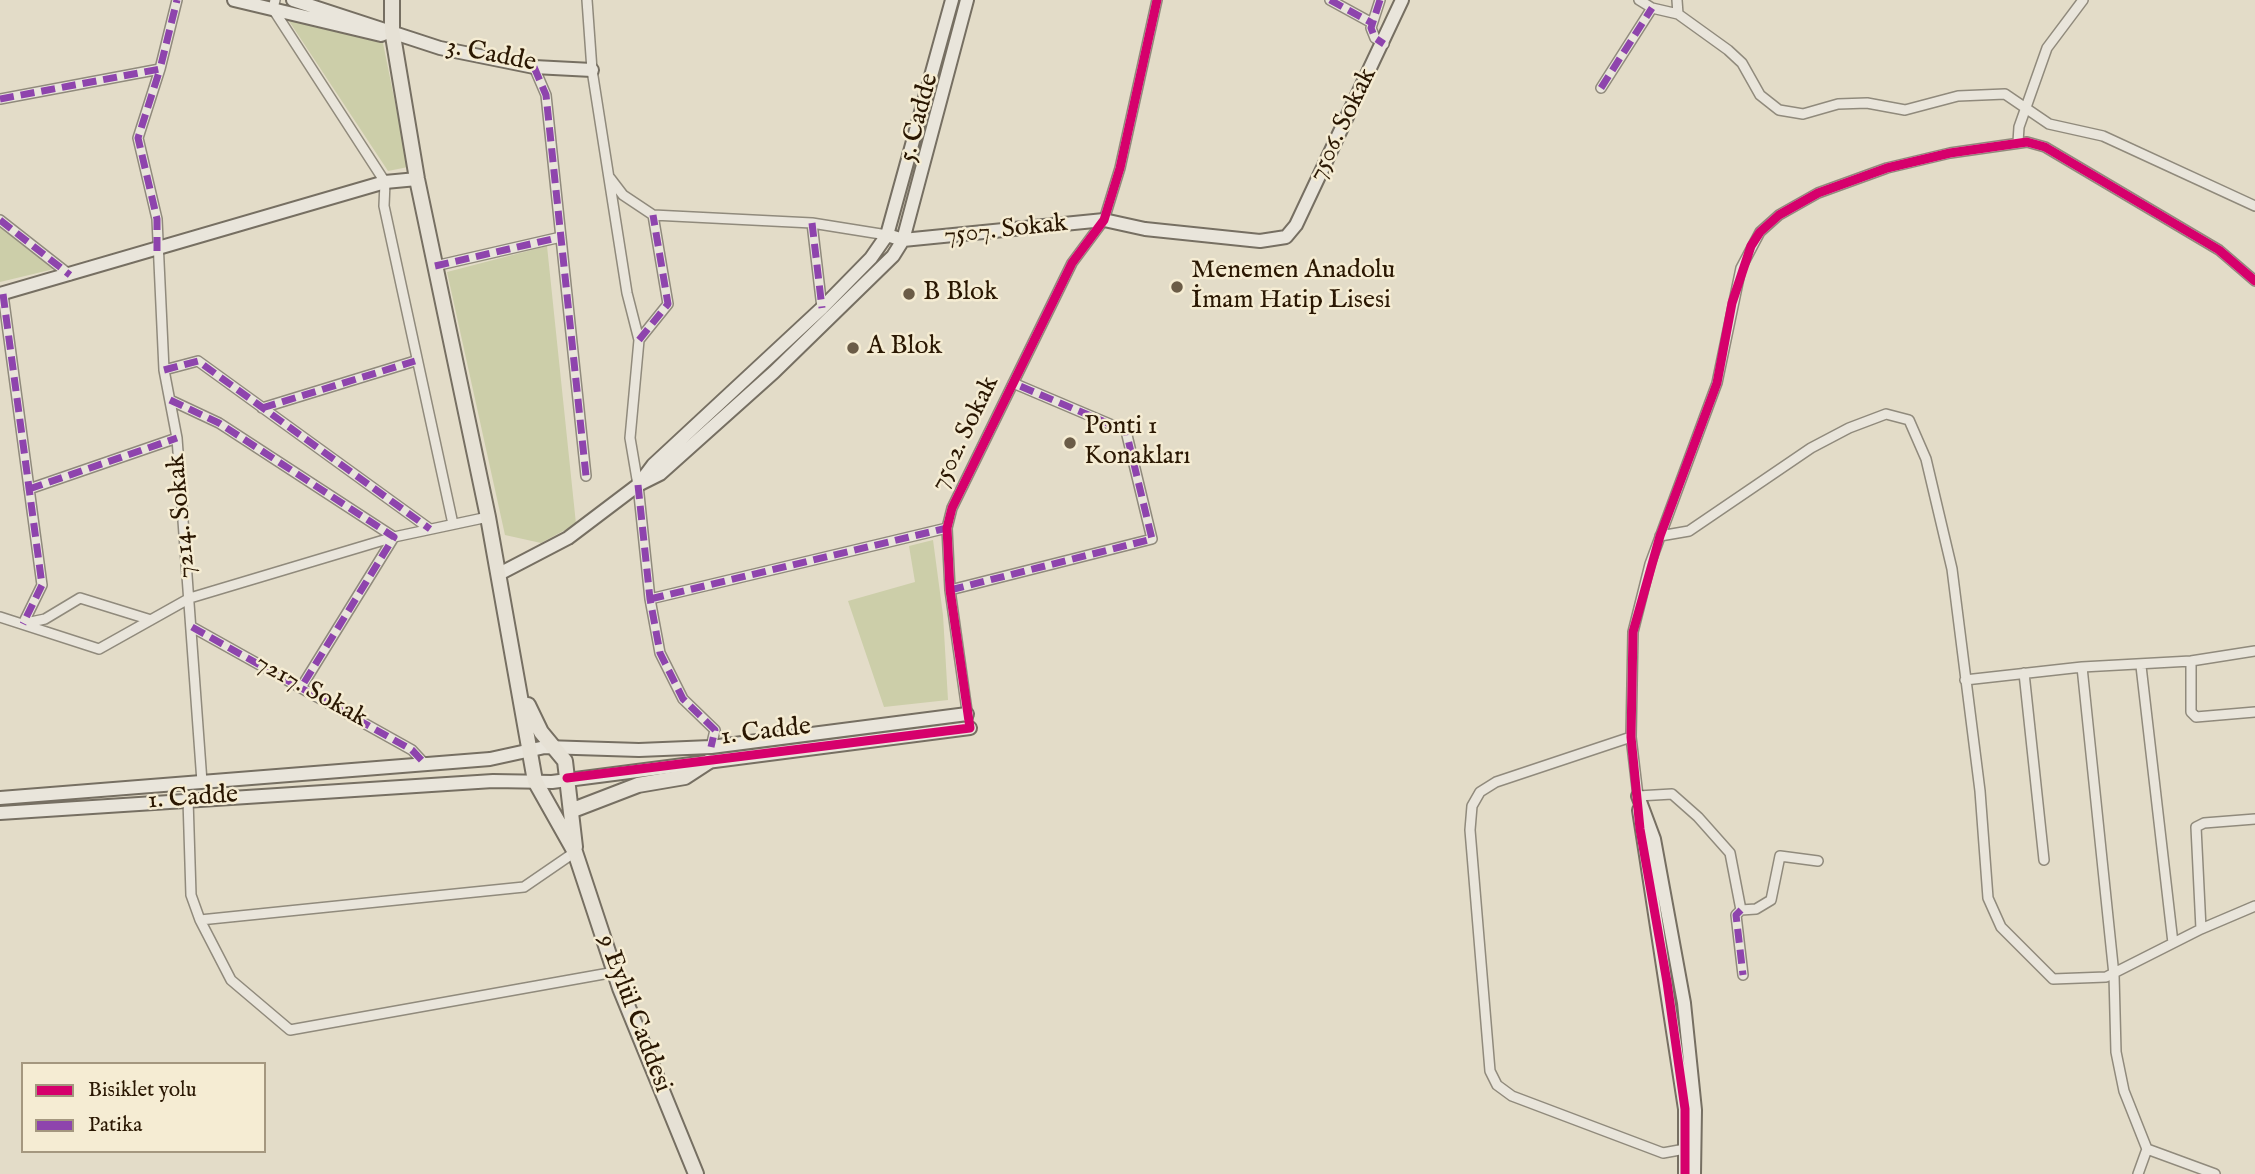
<!DOCTYPE html>
<html>
<head>
<meta charset="utf-8">
<style>
	body { margin:0 }
	#map { position:relative; width:2255px; height:1174px; overflow:hidden; background:#e3dcc8; font-family:"IM FELL English",serif }
	canvas { display:block }
	.legend { position:absolute; left:21px; top:1062px; width:245px; height:91px; box-sizing:border-box; background:#f5ecd3; border:2px solid #a4977f; margin:0; padding:9px 12px; list-style:none; font-size:21px; color:#2a1702 }
	.legend li { display:flex; align-items:center; gap:14px; height:35px }
	.legend b { width:35px; border:2px solid #a4977f }
</style>
</head>
<body>
<div id="map">
<canvas width="2255" height="1174"></canvas>
<ul class="legend">
<li><b style="height:9px;background:#d6006c"></b>Bisiklet yolu</li>
<li><b style="height:9px;background:#8e44ad"></b>Patika</li>
</ul>
</div>
<script>
const ctx = document.querySelector('canvas').getContext('2d');
ctx.lineJoin = 'round';
function fill(path, color) { ctx.fillStyle = color; ctx.fill(path, 'evenodd'); }
const poly = rows => new Path2D(rows.map(r => 'M' + r).join(''));
function trace(path, color, width, dash) { ctx.strokeStyle = color; ctx.lineWidth = width; ctx.lineCap = dash ? 'butt' : 'round'; ctx.setLineDash(dash || []); ctx.stroke(path); }
function label(font, color, halo, rows, align = 'center') {
  ctx.font = font + ' "IM FELL English",serif'; ctx.lineWidth = 5; ctx.setLineDash([]); ctx.textBaseline = 'middle'; ctx.strokeStyle = halo; ctx.fillStyle = color; for (const [text, x, y, turn = 0] of rows) {
    ctx.save(); ctx.translate(x, y); ctx.rotate((+turn || 0) * Math.PI / 180); ctx.textAlign = isNaN(turn) ? turn : align; if (halo) ctx.strokeText(text, 0, 0); ctx.fillText(text, 0, 0); ctx.restore();
  }
}
fill(poly([
	[287,18,383,43,408,167,388,171],
	[0,227,54,269,0,282],
	[547,246,576,524,541,543,505,535,447,272],
	[933,540,943,615,948,700,884,707,848,601,915,582,909,546]
]), '#cccea9');
const street = poly([
	[275,0,273,9,385,182,384,206,453,524],
	[587,0,592,70,627,293,639,340,630,438,638,485,650,599,660,653,683,699,715,730,711,747],
	[1330,0,1372,23],
	[1380,0,1371,28,1375,38,1384,44],
	[1639,0,1652,8,1678,14,1728,50,1742,63,1760,95,1779,110,1803,114,1838,104,1867,103,1905,110,1958,96,2005,94,2049,124,2103,136,2255,206],
	[1677,0,1678,14],
	[534,67,546,95,586,476],
	[160,69,138,138,157,219,164,370,177,438,202,782],
	[1601,88,1652,8],
	[0,99,160,69,177,0],
	[2018,142,2019,127,2047,48,2083,0],
	[610,178,623,195,653,215,812,223,887,235],
	[0,220,70,275],
	[812,223,822,308],
	[435,266,561,237],
	[3,294,42,585,23,624],
	[639,340,668,304,653,215],
	[164,370,198,361,430,529],
	[170,400,219,423,394,537,302,686],
	[262,408,415,361],
	[29,489,177,438],
	[1660,536,1689,531,1811,448,1849,428,1886,414,1909,420,1926,459,1952,569,1980,791,1988,898,2001,927,2053,979,2106,977,2201,929,2255,906],
	[950,590,1152,539,1126,431,1013,383],
	[650,599,947,528],
	[0,617,99,649,190,598,394,537,488,517],
	[26,623,45,619,80,598,151,620],
	[192,627,412,750,425,764],
	[2191,661,2191,712,2196,717,2255,712],
	[2141,666,2173,943],
	[2082,667,2114,975,2116,1052,2124,1091,2147,1149,2138,1174],
	[2024,673,2044,860],
	[1965,680,2082,667,2191,661,2255,651],
	[968,718,950,590,947,528,952,508,1072,263,1104,220,1120,168,1157,0],
	[1631,737,1496,782,1480,792,1472,806,1470,830,1490,1071,1497,1085,1512,1096,1663,1153,1685,1149],
	[188,799,191,895,200,920,231,980,290,1030,615,972],
	[1818,861,1780,856,1771,900,1756,909,1741,910,1730,853,1698,817,1672,794,1638,796,1631,737,1633,632,1650,564,1717,383,1741,268,1760,232,1779,215,1818,193,1887,168,1950,153,2027,142,2045,147,2219,250,2255,281],
	[1741,910,1736,915,1743,975],
	[200,920,524,887,575,852],
	[2201,929,2196,827,2204,823,2255,819],
	[2147,1149,2215,1174]
]);
const secondary = poly([
	[234,0,381,35,391,31],
	[293,0,440,48,534,67,592,70],
	[887,235,903,240,1104,220,1145,229,1260,241,1286,237,1296,225,1402,0],
	[0,294,385,182,417,179],
	[641,481,653,465,822,308,871,258,887,235,952,0],
	[499,574,568,538,638,485,660,474,774,372,893,256,903,240,967,0],
	[1638,796,1654,839,1684,1003,1695,1110,1694,1174],
	[0,798,490,759,545,747,639,750,711,747,967,714],
	[1639,810,1685,1109,1685,1174],
	[0,813,493,781,552,782,970,728]
]);
const primary = poly([
	[392,0,392,30,417,179,488,517,535,781,575,852,620,988,696,1174],
	[528,705,541,732,565,761,575,847],
	[573,810,638,785,685,777,708,762]
]);
trace(street, '#908a7c', 12);
trace(secondary, '#766f62', 16);
trace(primary, '#766f62', 18);
trace(street, '#e9e5db', 9);
trace(secondary, '#e9e5db', 12);
trace(primary, '#e6e1d5', 14);
trace(poly([
	[1330,0,1372,23],
	[1380,0,1371,28,1375,38,1384,44],
	[534,67,546,95,586,476],
	[1601,88,1652,8],
	[0,99,160,69,177,0],
	[0,220,70,275],
	[812,223,822,308],
	[157,251,157,219,138,138,160,69],
	[435,266,561,237],
	[3,294,42,585,23,624],
	[639,340,668,304,653,215],
	[164,370,198,361,430,529],
	[170,400,219,423,394,537,302,686],
	[262,408,415,361],
	[638,485,650,599,660,653,683,699,715,730,711,747],
	[29,489,177,438],
	[950,590,1152,539,1126,431,1013,383],
	[650,599,947,528],
	[192,627,412,750,425,764],
	[1741,910,1736,915,1743,975]
]), '#8e44ad', 7, [14, 7]);
trace(poly([
	[567,778,970,728,950,590,947,528,952,508,1072,263,1104,220,1120,168,1157,0],
	[1685,1174,1685,1109,1667,982,1640,829,1631,737,1633,632,1660,536,1717,383,1732,303,1751,246,1760,232,1779,215,1818,193,1887,168,1950,153,2027,142,2045,147,2219,250,2255,281]
]), '#d6006c', 9);
for (const [x, y, r, color] of [
	[1177,287,7,"#6b5c47"],
	[909,294,7,"#6b5c47"],
	[853,348,7,"#6b5c47"],
	[1070,443,7,"#6b5c47"]
]) { const dot = new Path2D(); dot.arc(x, y, r, 0, 2 * Math.PI); ctx.fillStyle = color; ctx.fill(dot); trace(dot, '#f5ecd3', 2.5); }
label('26px', '#2a1702', '#f5ecd3', [
	["3. Cadde",491,56,11],
	["5. Cadde",920,118,-75],
	["7506. Sokak",1344,125,-64],
	["7507. Sokak",1006,231,-6],
	["7502. Sokak",966,434,-64],
	["7214. Sokak",183,516,-95],
	["7217. Sokak",311,692,29],
	["1. Cadde",766,733,-7],
	["1. Cadde",193,799,-4],
	["9 Eylül Caddesi",633,1014,69]
]);
label('26px', '#2a1702', '#f5ecd3', [
	["Menemen Anadolu",1191,272],
	["İmam Hatip Lisesi",1191,302],
	["B Blok",923,294],
	["A Blok",867,348],
	["Ponti 1",1084,428],
	["Konakları",1084,458]
], 'left');
</script>
</body>
</html>
